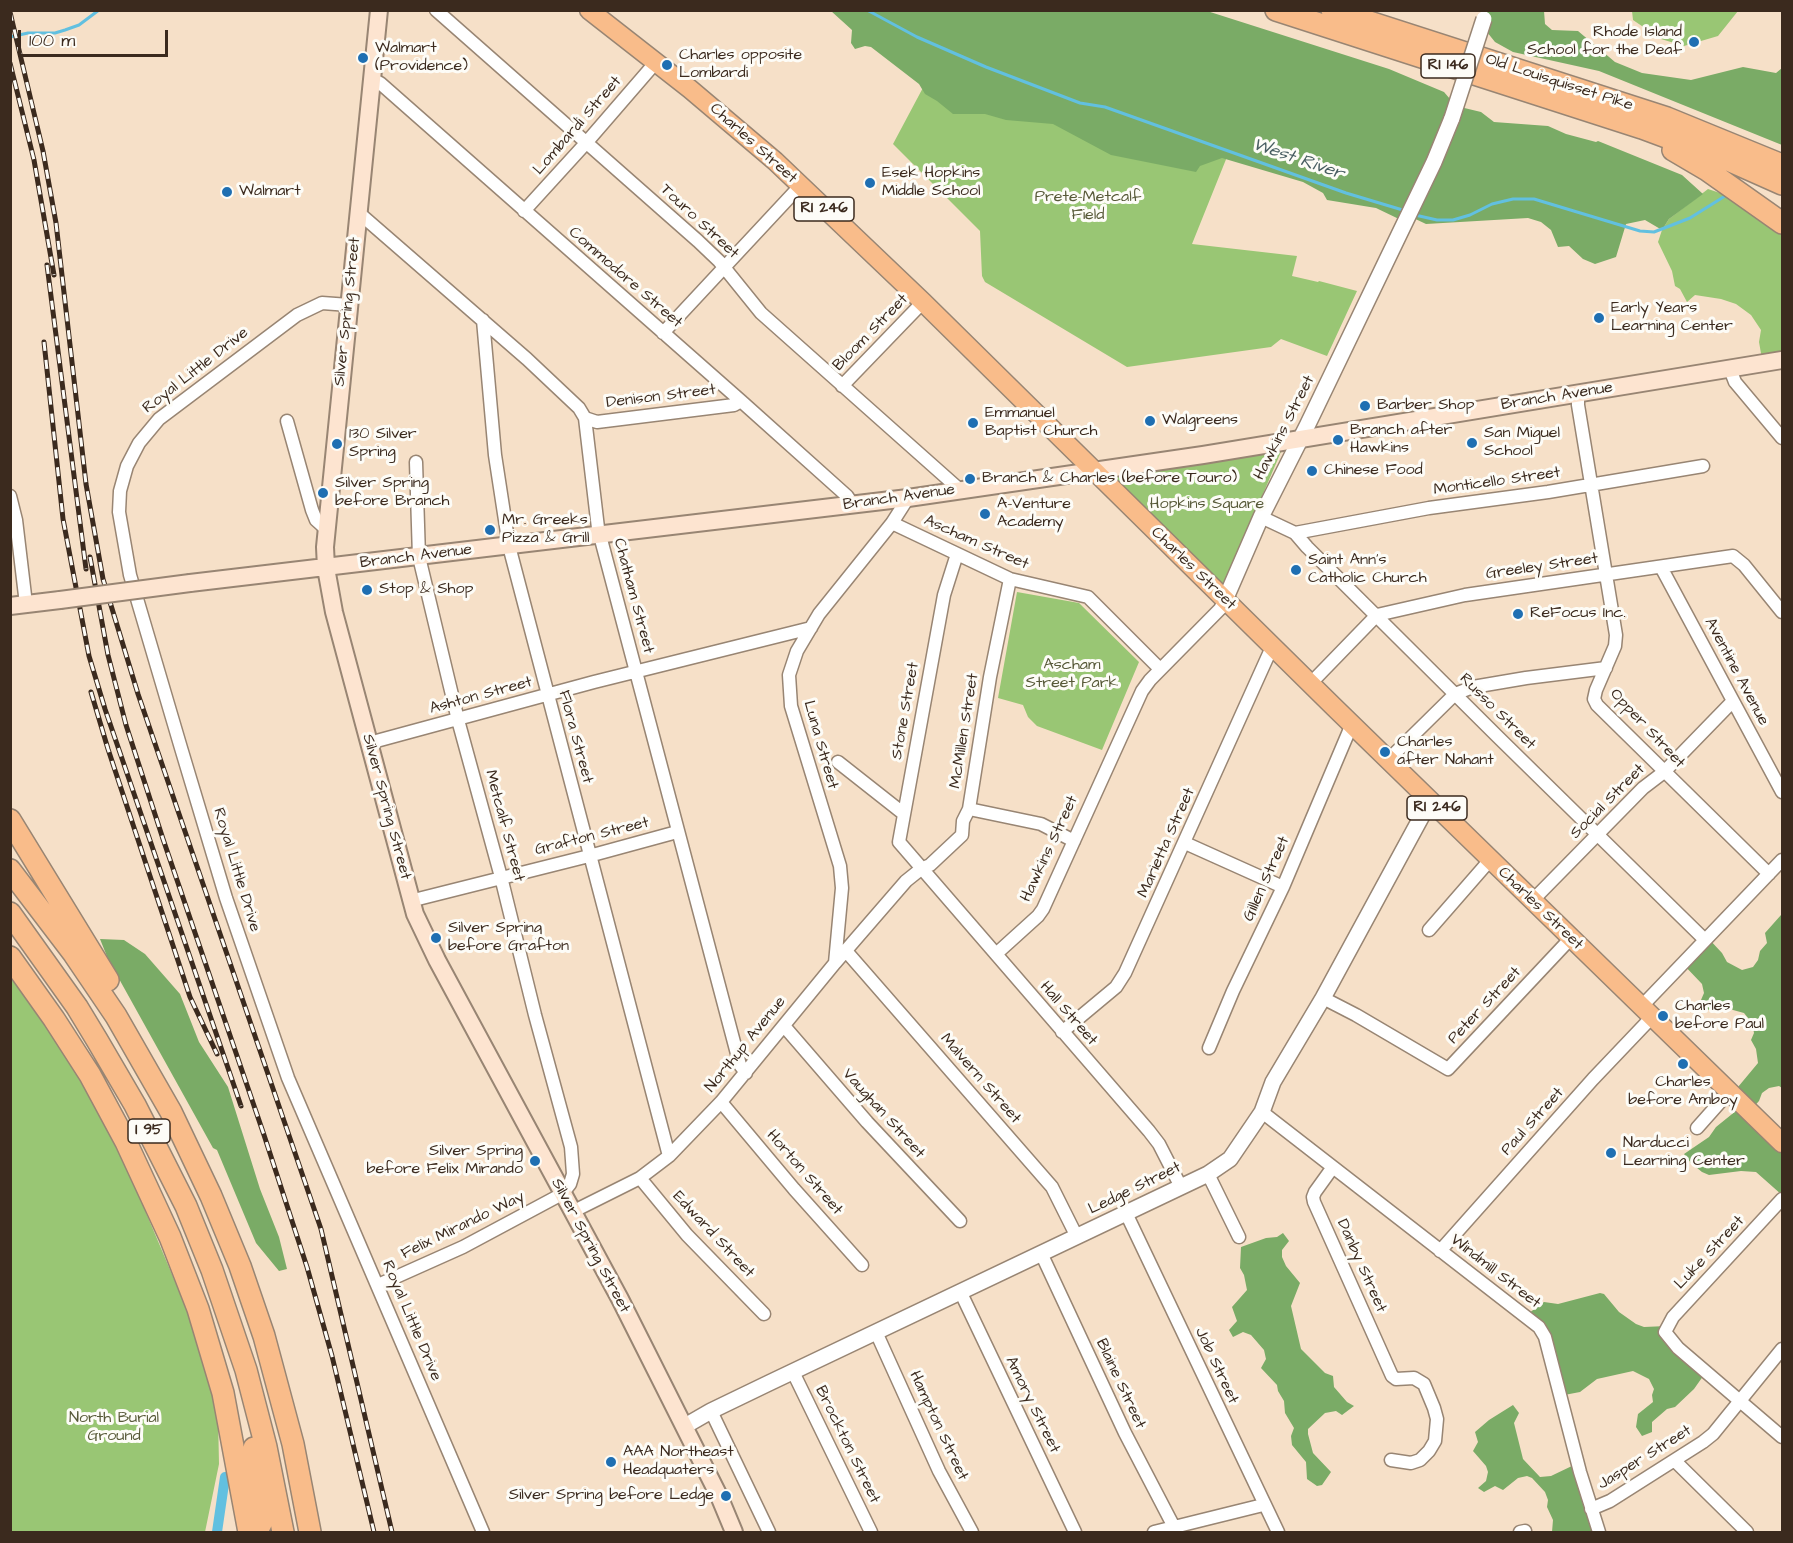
<!DOCTYPE html>
<html>
<head>
<meta charset="utf-8">
<style>
	body { margin:0 }
	#map { position:relative; width:1793px; height:1543px; overflow:hidden; background:#f6e0c8; font-family:"Architects Daughter",sans-serif }
	canvas { display:block }
	.frame { position:absolute; inset:0; border:12px solid #3b2a1e; pointer-events:none }
	.scale { position:absolute; left:18px; top:30px; width:150px; height:27px; box-sizing:border-box; border:3px solid #3b2a1e; border-top:0; padding-left:8px; font-size:18px; line-height:21px; white-space:nowrap; color:#3b2a1e; -webkit-text-stroke:4px #fdfcf7; paint-order:stroke }
</style>
</head>
<body>
<div id="map">
<canvas width="1793" height="1543"></canvas>
<div class="frame"></div>
<div class="scale">100 m</div>
</div>
<script>
const ctx = document.querySelector('canvas').getContext('2d');
ctx.lineJoin = 'round';
function fill(path, color) { ctx.fillStyle = color; ctx.fill(path, 'evenodd'); }
const poly = rows => new Path2D(rows.map(r => 'M' + r).join(''));
function trace(path, color, width, dash) { ctx.strokeStyle = color; ctx.lineWidth = width; ctx.lineCap = dash ? 'butt' : 'round'; ctx.setLineDash(dash || []); ctx.stroke(path); }
function label(font, color, halo, rows, align = 'center') {
  ctx.font = font + ' "Architects Daughter",sans-serif'; ctx.lineWidth = 6; ctx.setLineDash([]); ctx.textBaseline = 'middle'; ctx.strokeStyle = halo; ctx.fillStyle = color; for (const [text, x, y, turn = 0] of rows) {
    ctx.save(); ctx.translate(x, y); ctx.rotate((+turn || 0) * Math.PI / 180); ctx.textAlign = isNaN(turn) ? turn : align; if (halo) ctx.strokeText(text, 0, 0); ctx.fillText(text, 0, 0); ctx.restore();
  }
}
fill(poly([
	[1632,11,1632,10,1738,11,1718,36,1684,46,1661,39,1633,20],
	[942,52,1237,132,1192,244,1297,256,1292,276,1318,282,1319,281,1357,291,1327,356,1281,339,1271,347,1127,367,985,282,982,276,980,231,893,144],
	[1708,189,1732,197,1782,235,1782,359,1762,359,1759,342,1761,330,1751,315,1736,304,1721,299,1695,295,1687,302,1680,289,1675,286,1672,271,1658,242,1662,230,1669,219],
	[1283,447,1223,588,1106,472],
	[1017,592,1079,603,1139,662,1102,750,1037,726,1028,717,1023,705,998,698],
	[10,970,69,1056,131,1177,187,1310,218,1416,219,1464,205,1532,11,1532]
]), '#99c674');
fill(poly([
	[831,11,1207,11,1389,69,1444,92,1456,106,1481,112,1494,122,1548,126,1566,134,1596,142,1598,141,1682,175,1703,194,1669,219,1662,230,1645,220,1626,224,1616,257,1595,264,1583,259,1569,246,1558,247,1551,230,1541,222,1528,218,1426,224,1407,215,1401,220,1376,208,1327,200,1323,193,1303,182,1222,158,1200,166,1196,172,1111,155,1053,124,1006,120,985,114,953,114,937,101,925,94,919,84,871,47,865,46,855,49,851,43,852,30],
	[1485,11,1544,11,1545,24,1552,30,1578,31,1615,62,1642,73,1691,80,1743,67,1776,73,1782,68,1782,145,1599,71,1513,52,1495,42,1483,27,1483,15],
	[1781,915,1782,1088,1779,1086,1769,1088,1762,1093,1759,1101,1750,1111,1782,1143,1782,1195,1756,1172,1741,1171,1709,1175,1702,1172,1691,1163,1684,1154,1709,1137,1716,1127,1742,1106,1733,1093,1758,1063,1756,1049,1751,1040,1754,1033,1752,1023,1744,1013,1733,1010,1724,1003,1716,1005,1708,1010,1701,1000,1704,993,1702,984,1682,963,1708,938,1722,953,1727,962,1742,970,1753,967,1758,960,1760,951,1767,943,1765,933],
	[100,939,124,940,145,954,180,994,199,1042,228,1087,260,1189,279,1237,287,1269,279,1271,256,1243,217,1150,213,1148,108,959],
	[1283,1233,1289,1241,1282,1250,1282,1257,1286,1266,1300,1283,1291,1306,1301,1349,1325,1373,1333,1376,1334,1387,1347,1402,1354,1406,1342,1415,1336,1411,1325,1413,1308,1429,1308,1434,1313,1453,1331,1472,1322,1485,1317,1486,1307,1479,1306,1462,1292,1445,1291,1436,1294,1428,1285,1413,1284,1401,1278,1391,1277,1385,1261,1368,1266,1359,1264,1350,1251,1335,1243,1332,1233,1337,1229,1330,1237,1321,1232,1307,1247,1290,1244,1275,1240,1268,1241,1247,1266,1238,1277,1237],
	[1600,1293,1604,1294,1619,1312,1636,1324,1644,1327,1667,1326,1706,1372,1694,1389,1675,1407,1667,1409,1652,1422,1652,1432,1642,1436,1636,1427,1638,1414,1653,1402,1652,1395,1654,1389,1649,1379,1633,1371,1597,1379,1580,1392,1559,1396,1541,1331,1525,1316,1544,1302,1558,1304],
	[1513,1405,1519,1413,1514,1423,1523,1459,1540,1477,1551,1476,1574,1465,1596,1532,1552,1532,1553,1520,1547,1507,1548,1500,1545,1492,1532,1478,1527,1476,1518,1478,1503,1490,1495,1486,1484,1492,1478,1488,1486,1481,1488,1472,1486,1466,1473,1451,1478,1442,1475,1432,1489,1420]
]), '#7aab66');
trace(poly([
	[867,10,917,37,986,67,1080,103,1105,107,1346,193,1406,211],
	[10,37,28,33,55,33,65,30,79,25,99,10],
	[10,126,10,136],
	[1415,215,1437,220,1453,220,1470,215,1492,204,1513,199,1534,199,1640,231,1654,232,1690,218,1725,196]
]), '#62c0e0', 3);
trace(poly([
	[217,1532,225,1477]
]), '#62c0e0', 10);
const minor = poly([
	[436,10,698,241,719,261,761,313,959,489],
	[372,79,380,83,741,401,847,496,853,505],
	[524,211,586,143,656,62],
	[359,213,527,359,579,408,585,418,598,528,740,1065,746,1073],
	[349,305,322,303,297,315,159,419,139,443,127,466,120,491,119,512,130,575,181,748,226,898,288,1078,483,1532],
	[483,320,495,455,509,546,669,1156],
	[663,333,800,186],
	[1730,369,1735,382,1782,438],
	[842,386,923,302],
	[1578,394,1578,405,1616,635,1615,646,1596,690,1594,699,1597,705,1769,874],
	[585,418,597,422,734,405,741,401],
	[287,421,312,510,316,520,326,529],
	[10,496,16,520,26,604],
	[1261,517,1295,533,1307,547,1496,735,1705,940],
	[892,523,1010,579,1088,597,1160,669],
	[1295,533,1429,508,1548,492,1703,466],
	[957,554,944,595,899,842,1149,1131,1159,1144,1181,1187],
	[1661,567,1782,792],
	[1310,684,1377,615,1465,595,1733,556,1744,565,1782,612],
	[369,743,594,682,811,628],
	[1388,760,1455,694,1473,687,1526,678,1606,668],
	[838,762,904,814],
	[969,809,1041,824,1074,841],
	[1185,843,1283,887],
	[410,901,589,856,677,832],
	[1532,901,1643,788,1664,772,1733,701],
	[1429,930,1490,860],
	[846,951,1052,1187,1077,1237],
	[996,954,1038,916,1043,909,1142,691,1150,680,1220,609,1225,600],
	[835,963,842,888,840,866,791,706,789,675,797,651,819,614,892,523,908,498],
	[1323,998,1356,1015,1448,1069,1571,938],
	[1641,1007,1782,860],
	[784,1026,867,1122,960,1221],
	[1062,1032,1116,987,1125,973,1272,647],
	[1209,1048,1233,991,1283,887,1352,724],
	[721,1102,794,1189,862,1265],
	[1262,1112,1539,1327,1545,1337,1580,1472,1599,1532],
	[1697,1128,1729,1092],
	[1333,1167,1315,1192,1313,1197,1314,1202,1392,1376,1396,1379,1414,1378,1424,1384,1434,1408,1437,1419,1435,1441,1429,1451,1420,1460,1411,1463,1391,1460],
	[1208,1174,1239,1237],
	[640,1178,687,1235,764,1314],
	[1782,1199,1673,1317,1665,1332,1678,1348,1782,1437],
	[572,1212,640,1178,669,1156,721,1102,835,963,906,881,921,869,930,865,962,835,963,821,969,809,990,677,1010,579],
	[1126,1213,1278,1532],
	[1440,1251,1593,1079,1652,1017],
	[1041,1253,1125,1433,1174,1527],
	[378,1285,463,1247,562,1194,570,1184,573,1174,571,1147,535,1015,501,877,458,720,419,557,416,462],
	[960,1291,1075,1532],
	[876,1332,939,1471,972,1532],
	[793,1372,871,1532],
	[711,1411,769,1532],
	[1675,1461,1747,1532],
	[1591,1509,1610,1501,1703,1442,1713,1434,1782,1349],
	[1154,1532,1263,1505],
	[1520,1532,1525,1531]
]);
const tertiary = poly([
	[1225,600,1261,517,1307,426,1434,162,1452,118],
	[685,1426,711,1411,769,1383,1208,1174,1230,1159,1262,1112,1273,1082,1323,998,1430,801]
]);
const secondary = poly([
	[379,10,325,547,326,568,334,612,415,914,437,960,620,1299,719,1496,734,1532],
	[190,583,908,498,1203,455,1782,360],
	[10,606,60,600]
]);
const primary = poly([
	[589,10,690,89,775,161,923,302,1334,707,1782,1143]
]);
const motorway = poly([
	[1276,10,1642,128,1728,160,1782,184],
	[1332,10,1667,118,1782,165],
	[1673,150,1707,170,1782,223],
	[10,820,108,980],
	[10,870,74,954,116,1016,171,1112,211,1196,240,1266,264,1336,293,1444,310,1532],
	[10,913,77,1007,97,1040,135,1105,186,1206,212,1270,246,1370,266,1447,283,1532],
	[10,957,54,1019,90,1075,126,1142,170,1237,198,1309,223,1393,249,1532],
	[254,1448,261,1524]
]);
trace(minor, '#988573', 15);
trace(tertiary, '#988573', 18);
trace(secondary, '#988573', 20);
trace(primary, '#988573', 21);
trace(motorway, '#988573', 24);
trace(minor, '#fff', 12);
trace(tertiary, '#fff', 15);
trace(secondary, '#fde4d0', 16);
trace(primary, '#f9bc8a', 18);
trace(motorway, '#f9bc8a', 21);
const rail = poly([
	[10,12,43,151,56,223,86,484,103,579,138,694,321,1229,392,1532],
	[10,63,34,160,54,275],
	[47,265,86,569],
	[44,342,63,519,89,656,105,709,241,1106],
	[90,557,108,655,126,725,163,839,264,1135,307,1267,332,1356,374,1532],
	[91,692,108,749,190,997,217,1054]
]);
trace(rail, '#3b2a1e', 5);
trace(rail, '#fdfcf7', 3, [9]);
const tertiaryBridge = poly([
	[1452,118,1484,19]
]);
const secondaryBridge = poly([
	[60,600,190,583]
]);
trace(tertiaryBridge, '#988573', 18, []);
trace(secondaryBridge, '#988573', 20, []);
trace(tertiaryBridge, '#fff', 15);
trace(secondaryBridge, '#fde4d0', 16);
for (const [x, y, r, color] of [
	[1694,42,6,"#1f6fb2"],
	[363,58,6,"#1f6fb2"],
	[667,65,6,"#1f6fb2"],
	[870,183,6,"#1f6fb2"],
	[227,192,6,"#1f6fb2"],
	[1599,318,6,"#1f6fb2"],
	[1365,406,6,"#1f6fb2"],
	[1150,421,6,"#1f6fb2"],
	[973,423,6,"#1f6fb2"],
	[1338,440,6,"#1f6fb2"],
	[1472,443,6,"#1f6fb2"],
	[337,444,6,"#1f6fb2"],
	[1312,471,6,"#1f6fb2"],
	[970,479,6,"#1f6fb2"],
	[323,493,6,"#1f6fb2"],
	[985,514,6,"#1f6fb2"],
	[490,530,6,"#1f6fb2"],
	[1296,570,6,"#1f6fb2"],
	[367,590,6,"#1f6fb2"],
	[1518,614,6,"#1f6fb2"],
	[1385,752,6,"#1f6fb2"],
	[436,938,6,"#1f6fb2"],
	[1663,1016,6,"#1f6fb2"],
	[1683,1064,6,"#1f6fb2"],
	[1611,1153,6,"#1f6fb2"],
	[535,1161,6,"#1f6fb2"],
	[611,1462,6,"#1f6fb2"],
	[726,1496,6,"#1f6fb2"]
]) { const dot = new Path2D(); dot.arc(x, y, r, 0, 2 * Math.PI); ctx.fillStyle = color; ctx.fill(dot); trace(dot, '#fdfcf7', 2); }
for (const [x, y, w] of [
	[1448,66,54],
	[824,209,60],
	[1437,808,60],
	[149,1131,42]
]) { const box = new Path2D(); box.roundRect(x - w / 2, y - 12, w, 24, 4.5); ctx.fillStyle = '#fdfcf7'; ctx.fill(box); trace(box, '#3b2a1e', 1.5); }
label('bold 15px', '#3b2a1e', null, [
	["RI 146",1448,66],
	["RI 246",824,209],
	["RI 246",1437,808],
	["I 95",149,1131]
]);
label('16px', '#3b2a1e', '#fdfcf7', [
	["Rhode Island",1682,33,"right"],
	["School for the Deaf",1682,51,"right"],
	["Walmart",375,49],
	["(Providence)",375,67],
	["Charles opposite",679,56],
	["Lombardi",679,74],
	["Esek Hopkins",882,174],
	["Middle School",882,192],
	["Walmart",239,192],
	["Early Years",1611,309],
	["Learning Center",1611,327],
	["Barber Shop",1377,406],
	["Emmanuel",985,414],
	["Baptist Church",985,432],
	["Walgreens",1162,421],
	["Branch after",1350,431],
	["Hawkins",1350,449],
	["San Miguel",1484,434],
	["School",1484,452],
	["130 Silver",349,435],
	["Spring",349,453],
	["Chinese Food",1324,471],
	["Branch & Charles (before Touro)",982,479],
	["Silver Spring",335,484],
	["before Branch",335,502],
	["A-Venture",997,505],
	["Academy",997,523],
	["Mr. Greeks",502,521],
	["Pizza & Grill",502,539],
	["Saint Ann's",1308,561],
	["Catholic Church",1308,579],
	["Stop & Shop",379,590],
	["ReFocus Inc.",1530,614],
	["Charles",1397,743],
	["after Nahant",1397,761],
	["Silver Spring",448,929],
	["before Grafton",448,947],
	["Charles",1675,1007],
	["before Paul",1675,1025],
	["Charles",1683,1083,"center"],
	["before Amboy",1683,1101,"center"],
	["Narducci",1623,1144],
	["Learning Center",1623,1162],
	["Silver Spring",523,1152,"right"],
	["before Felix Mirando",523,1170,"right"],
	["AAA Northeast",623,1453],
	["Headquaters",623,1471],
	["Silver Spring before Ledge",714,1496,"right"]
], 'left');
label('16px', '#3b2a1e', '#fdfcf7', [
	["Old Louisquisset Pike",1559,83,18],
	["Lombardi Street",578,126,-49],
	["Charles Street",753,144,42],
	["Touro Street",699,222,43],
	["Commodore Street",625,278,41],
	["Silver Spring Street",348,312,-84],
	["Bloom Street",871,333,-46],
	["Royal Little Drive",196,371,-38],
	["Denison Street",661,397,-7],
	["Branch Avenue",1557,397,-9],
	["Hawkins Street",1285,428,-63],
	["Monticello Street",1497,482,-8],
	["Branch Avenue",899,498,-8],
	["Ascham Street",976,543,24],
	["Branch Avenue",416,557,-7],
	["Greeley Street",1542,567,-8],
	["Charles Street",1193,569,44],
	["Chatham Street",633,596,75],
	["Aventine Avenue",1736,672,62],
	["Ashton Street",481,696,-15],
	["Stone Street",906,711,-80],
	["Russo Street",1497,712,45],
	["Opper Street",1647,729,47],
	["McMillen Street",965,731,-81],
	["Flora Street",575,737,75],
	["Luna Street",820,745,74],
	["Social Street",1608,802,-45],
	["Silver Spring Street",386,807,75],
	["Metcalf Street",504,826,75],
	["Grafton Street",592,837,-14],
	["Marietta Street",1167,843,-66],
	["Hawkins Street",1050,849,-65],
	["Royal Little Drive",236,870,73],
	["Gillen Street",1267,879,-66],
	["Charles Street",1540,909,44],
	["Peter Street",1485,1006,-47],
	["Hall Street",1068,1014,49],
	["Northup Avenue",746,1045,-51],
	["Malvern Street",980,1079,49],
	["Vaughan Street",883,1114,48],
	["Paul Street",1533,1122,-48],
	["Horton Street",804,1173,49],
	["Ledge Street",1135,1189,-26],
	["Felix Mirando Way",463,1226,-26],
	["Edward Street",713,1235,47],
	["Silver Spring Street",590,1246,62],
	["Luke Street",1710,1253,-47],
	["Danby Street",1361,1266,66],
	["Windmill Street",1495,1272,38],
	["Royal Little Drive",411,1321,67],
	["Job Street",1216,1366,65],
	["Blaine Street",1120,1384,65],
	["Amory Street",1032,1405,64],
	["Hampton Street",938,1426,65],
	["Brockton Street",847,1445,64],
	["Jasper Street",1645,1458,-32]
]);
label('16px', '#575938', '#fdfcf7', [
	["Prete-Metcalf",1088,198],
	["Field",1088,216],
	["Hopkins Square",1207,505],
	["Ascham",1072,666],
	["Street Park",1072,684],
	["North Burial",114,1419],
	["Ground",114,1437]
]);
label('italic 18px', '#495e62', '#fdfcf7', [
	["West River",1298,160,19]
]);
</script>
</body>
</html>
